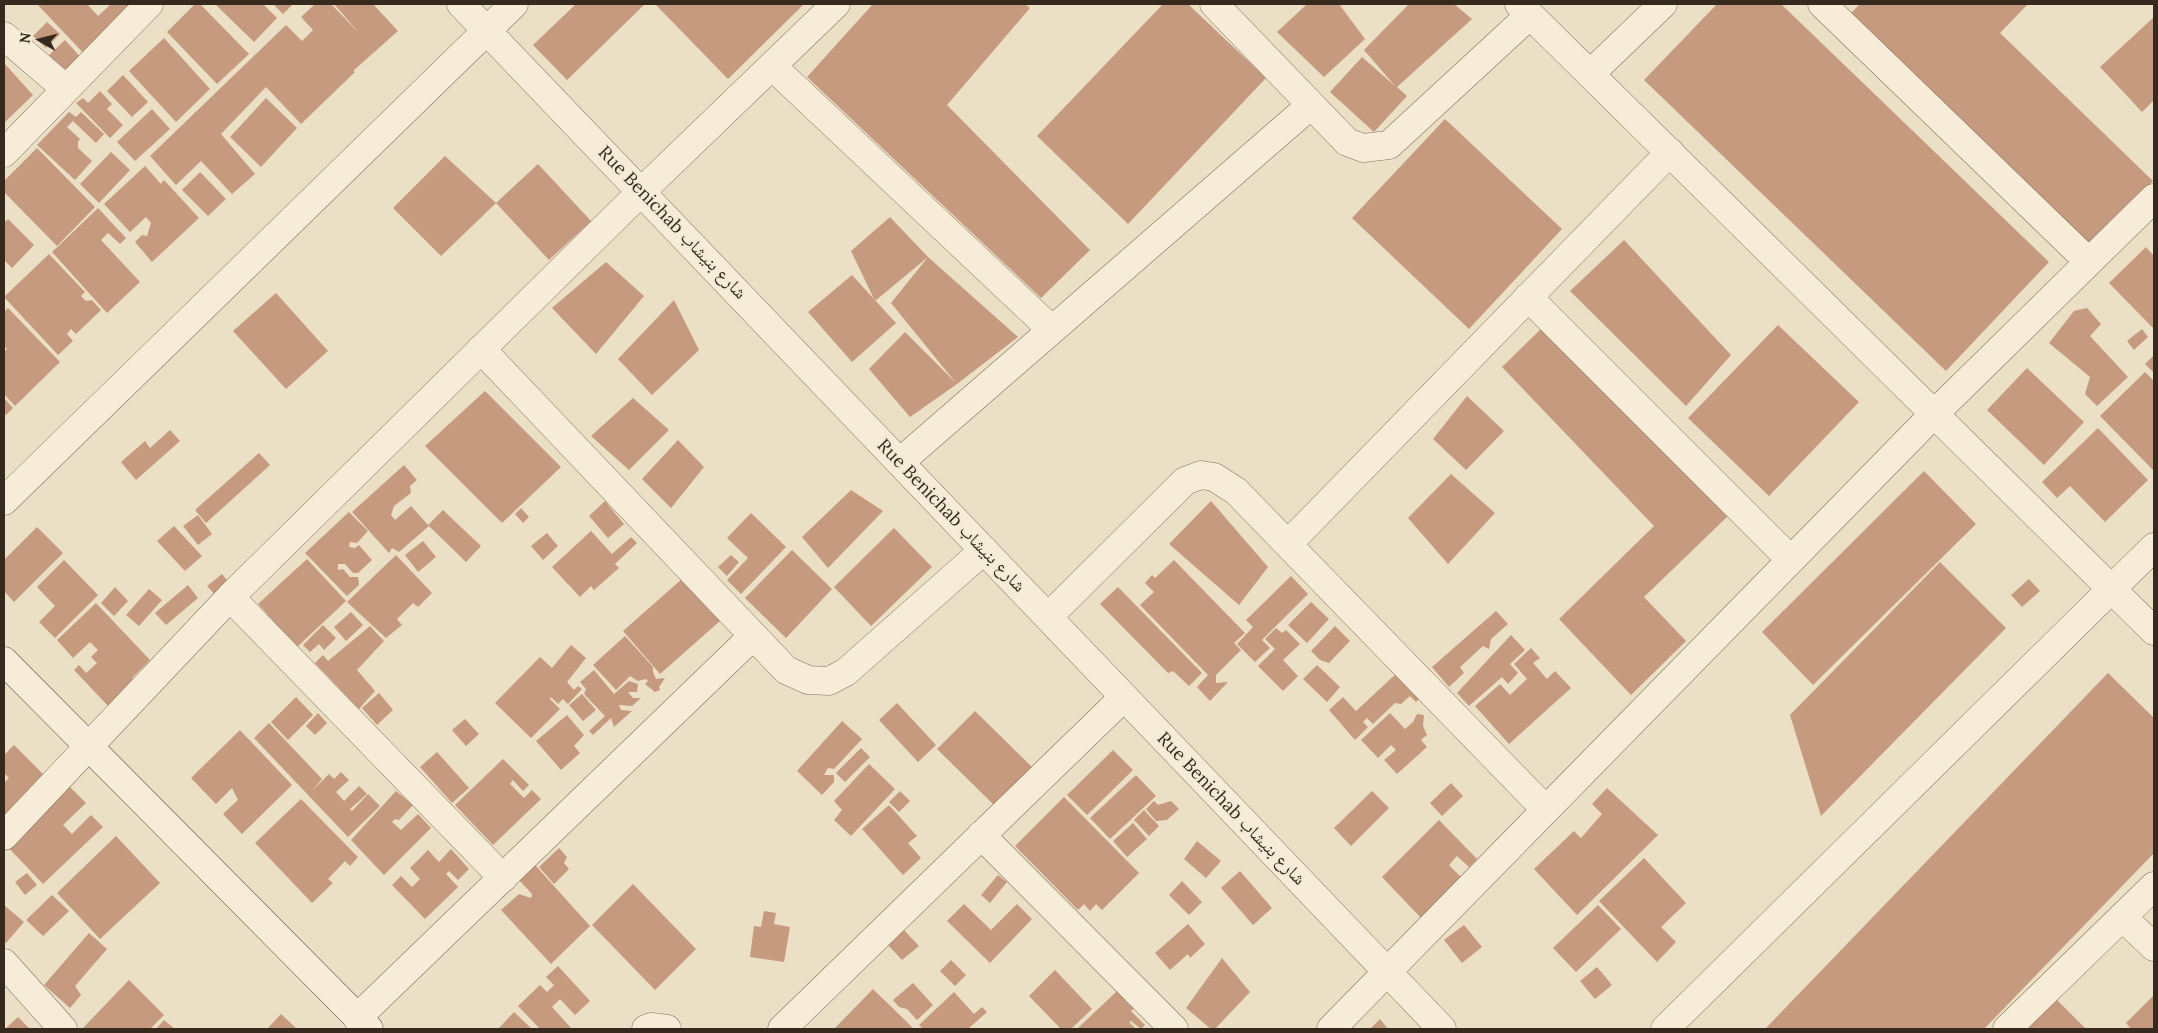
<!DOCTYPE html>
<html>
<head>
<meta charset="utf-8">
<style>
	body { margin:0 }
	#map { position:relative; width:2158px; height:1033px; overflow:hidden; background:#ebdfc5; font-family:Lora,serif }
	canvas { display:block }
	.frame { position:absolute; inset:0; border:5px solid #362a1f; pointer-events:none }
	.north { position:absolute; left:15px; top:15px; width:50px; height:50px; -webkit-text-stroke:4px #f3e9d4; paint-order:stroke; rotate:278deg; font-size:14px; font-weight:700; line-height:20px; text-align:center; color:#362a1f }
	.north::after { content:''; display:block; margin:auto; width:18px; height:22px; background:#362a1f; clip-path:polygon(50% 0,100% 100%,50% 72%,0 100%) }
</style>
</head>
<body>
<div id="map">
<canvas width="2158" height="1033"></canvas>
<div class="frame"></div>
<div class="north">N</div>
</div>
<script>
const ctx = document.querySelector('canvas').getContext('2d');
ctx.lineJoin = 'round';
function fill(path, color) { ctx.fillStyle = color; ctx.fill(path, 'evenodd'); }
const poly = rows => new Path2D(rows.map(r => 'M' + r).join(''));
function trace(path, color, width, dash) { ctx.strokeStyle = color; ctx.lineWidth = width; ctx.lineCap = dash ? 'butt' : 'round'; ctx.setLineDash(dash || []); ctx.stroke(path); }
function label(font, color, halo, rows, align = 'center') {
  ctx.font = font + ' Lora,"Noto Naskh Arabic",serif'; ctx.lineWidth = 4; ctx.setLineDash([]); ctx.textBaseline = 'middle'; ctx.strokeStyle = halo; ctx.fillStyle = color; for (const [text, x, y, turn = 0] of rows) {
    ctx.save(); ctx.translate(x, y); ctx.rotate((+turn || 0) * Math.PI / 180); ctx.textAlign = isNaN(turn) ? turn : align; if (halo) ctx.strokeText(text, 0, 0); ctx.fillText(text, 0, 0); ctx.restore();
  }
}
fill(poly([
	[37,4,87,4,98,16,111,4,138,4,89,59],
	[195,4,200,4,249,54,217,84,167,32],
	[215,4,263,4,277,18,254,42],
	[273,4,293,4,283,14],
	[315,4,331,4,360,34,334,4,373,4,398,31,353,71,355,72,301,124,266,87,221,134,255,174,232,194,201,161,176,185,150,156,286,25,302,41,313,30,301,17],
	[576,4,645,4,567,80,533,45],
	[655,4,804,4,728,79],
	[873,4,1025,4,1030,8,947,105,1090,250,1041,298,807,77],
	[1163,4,1188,4,1266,78,1128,224,1037,136],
	[1307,4,1339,4,1365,39,1324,77,1277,32],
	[1409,4,1454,4,1472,19,1397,87,1407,96,1374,132,1330,92,1362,57,1395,86,1364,50],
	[1717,4,1781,4,2049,262,1946,371,1644,80],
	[1860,4,2028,4,2000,33,2153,181,2092,246,1851,13],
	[2154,17,2154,100,2142,112,2100,67],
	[47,22,60,34,46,48,33,36],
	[164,38,210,89,176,122,129,71],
	[65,40,85,62,70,76,49,55],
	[4,63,33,95,4,123],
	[123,75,148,102,132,117,107,91],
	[100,91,112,104,107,109,123,125,110,138,76,103,83,98,88,103],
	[266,98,297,128,261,167,230,137],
	[152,109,170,129,135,161,117,142],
	[69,112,76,117,81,112,104,134,96,143,73,121,67,127,80,139,78,142,78,148,92,161,75,180,37,145],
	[1445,119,1562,229,1469,329,1352,218],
	[37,148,95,207,57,246,4,192,4,181],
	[111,152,130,170,99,203,80,184],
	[445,156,496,203,441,256,393,208],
	[538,164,591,221,549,260,496,203],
	[145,166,161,184,164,180,199,218,152,262,135,242,142,235,147,236,151,223,146,217,130,232,104,204],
	[200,172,226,199,208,216,182,190],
	[98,208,126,238,120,244,108,233,101,240,140,282,107,313,52,252],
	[890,217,928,257,1018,337,957,384,910,417,869,369,905,332,956,383,891,303,928,257,875,301,851,251],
	[8,219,34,245,12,268,4,260,4,223],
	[1624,240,1731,355,1686,406,1570,291],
	[2146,247,2154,256,2154,329,2109,283],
	[49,254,85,292,81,296,86,301,92,300,101,310,76,334,71,329,67,334,73,341,58,355,4,297],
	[606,262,644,296,596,354,552,308],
	[852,275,896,323,852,362,808,312],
	[276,293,328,351,286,389,233,331],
	[674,300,699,350,652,395,618,359],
	[8,308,60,362,15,406,4,394,4,352,7,349,4,346,4,312],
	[2087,308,2101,324,2090,336,2128,377,2097,406,2085,394,2090,377,2049,343,2074,311],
	[1545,325,1728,516,1644,597,1686,641,1631,695,1559,619,1654,526,1502,367],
	[1778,325,1859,402,1769,496,1688,418],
	[2142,329,2148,337,2134,350,2127,341],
	[2154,355,2154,373,2145,364],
	[2027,368,2084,422,2044,465,1987,410],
	[2145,372,2154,381,2154,471,2100,416],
	[485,391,561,467,502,523,425,446],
	[1467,396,1504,431,1466,470,1433,439],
	[4,398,13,408,6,415,4,412],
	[633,398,669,430,629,470,591,436],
	[2098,428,2148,480,2105,522,2070,486,2057,498,2042,482],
	[170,430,180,441,136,480,121,462,145,441,150,448],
	[678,440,704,467,671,508,642,479],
	[259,453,270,465,206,523,195,510],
	[404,465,417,480,410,486,411,493,394,506,391,515,395,520,411,506,428,525,443,510,481,546,466,562,429,526,399,552,392,548,389,553,352,512],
	[1924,471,1976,524,1813,685,1762,632],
	[1451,474,1495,513,1448,564,1408,518],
	[851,490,883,511,828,568,802,537],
	[605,501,624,524,608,538,589,516],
	[1211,501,1268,567,1239,605,1169,544],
	[521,508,529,517,523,523,515,514],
	[349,512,368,531,357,543,350,542,349,547,355,548,359,545,372,560,358,573,353,573,345,564,338,564,338,570,343,569,350,577,358,577,359,585,347,596,305,553],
	[751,513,786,547,741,594,727,580,748,558,727,538],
	[198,515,212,534,198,545,183,526],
	[174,526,202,556,185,571,157,541],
	[37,527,63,553,14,602,4,591,4,560],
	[894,528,932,567,871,626,834,587],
	[591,531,612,554,631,537,637,543,615,564,619,568,594,590,591,586,580,597,552,567],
	[547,533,558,546,543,560,531,546],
	[423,541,436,557,418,572,405,555],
	[792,550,832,589,786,638,745,598],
	[396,555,432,593,418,607,413,603,397,619,402,625,386,638,347,602],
	[731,555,739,562,727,576,718,567],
	[307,559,346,601,297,647,258,604],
	[64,560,98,595,55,638,39,622,55,606,37,587],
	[1174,560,1245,633,1234,643,1241,650,1216,675,1216,683,1228,682,1210,701,1197,687,1208,675,1140,605,1154,592,1145,583,1152,575,1155,578],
	[1940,562,2006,628,1821,816,1790,715],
	[222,574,231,585,217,597,207,586],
	[1291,576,1308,594,1262,640,1270,648,1255,662,1237,644,1253,627,1246,620],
	[683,578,720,621,660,674,623,631],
	[2029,579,2040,591,2022,607,2011,595],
	[188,585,198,598,166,625,155,613],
	[115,587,128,601,114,616,101,603],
	[1118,587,1202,673,1189,686,1173,671,1168,673,1100,604],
	[149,589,162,600,139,626,126,615],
	[1311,602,1329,619,1307,643,1288,625],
	[96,603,150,660,132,678,137,683,110,708,74,670,79,665,86,673,97,663,91,657,98,650,90,642,73,658,57,640],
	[1496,611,1508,624,1491,639,1489,649,1483,646,1460,667,1464,673,1449,687,1432,667],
	[351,612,363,625,346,641,334,627],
	[323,625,336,638,324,650,319,644,310,652,303,645],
	[370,626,384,641,357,670,375,691,359,709,315,663,323,655,328,661],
	[1335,626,1350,641,1329,663,1320,660,1311,651],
	[1276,628,1282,633,1286,630,1300,644,1283,660,1298,676,1283,691,1258,666,1275,649,1265,639],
	[1511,635,1525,650,1510,664,1518,673,1508,684,1502,677,1469,706,1457,693],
	[625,636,653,667,653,672,656,679,665,678,659,687,660,690,655,692,645,684,648,681,646,679,638,681,630,676,616,690,593,665],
	[571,645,586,658,567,682,574,690,578,686,582,689,568,704,563,699,558,704,551,697,550,699,560,709,531,738,495,703,540,657,552,668],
	[1531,648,1540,658,1533,663,1547,679,1555,671,1571,688,1509,744,1475,706,1500,684,1510,695,1527,679,1514,664],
	[1317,665,1340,687,1327,702,1303,679],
	[594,670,614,694,629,681,638,684,637,692,628,692,633,698,641,698,632,706,619,705,621,710,632,711,614,727,611,718,593,735,589,731,605,716,584,694,586,689,580,682],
	[1398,672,1420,698,1416,702,1410,696,1401,704,1395,703,1373,724,1367,718,1363,722,1368,727,1355,740,1329,710,1343,697,1356,711],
	[2108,673,2154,718,2154,853,1984,1029,1765,1029],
	[379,693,393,710,377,725,362,708],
	[582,694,596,710,583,721,569,705],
	[296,697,313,715,288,740,271,722],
	[897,703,936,745,918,762,879,720],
	[975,711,1033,768,995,806,937,749],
	[318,713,327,723,315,735,306,726],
	[1390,713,1405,729,1413,722,1417,714,1424,715,1423,726,1427,735,1421,740,1427,747,1397,774,1384,760,1396,750,1391,745,1378,758,1361,740],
	[567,715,584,735,574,746,580,753,561,770,536,741],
	[465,719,479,734,466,746,452,730],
	[842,721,862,739,834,769,828,768,824,775,834,775,834,782,822,795,797,771],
	[269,723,322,779,311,792,329,774,334,779,341,772,349,780,336,792,344,801,359,786,367,794,350,809,352,811,368,794,380,806,348,837,254,738],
	[240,730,292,785,242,834,223,814,238,800,232,788,216,804,191,778],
	[14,745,45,776,4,818,4,783,9,778,4,773,4,755],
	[861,748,870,757,845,782,836,773],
	[1113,750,1133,770,1087,815,1067,795],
	[437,752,469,788,452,803,420,767],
	[503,759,529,785,523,791,513,780,510,784,524,798,532,790,541,799,493,845,455,805],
	[869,764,895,789,851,836,834,820,842,810,834,801],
	[1136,775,1156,796,1110,839,1090,818],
	[1451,783,1463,796,1442,816,1430,803],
	[67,784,86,803,63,825,72,834,91,815,103,827,43,884,5,844],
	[1607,788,1658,835,1577,915,1534,869,1574,831,1581,838,1602,814,1592,804],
	[396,791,413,805,399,820,395,819,392,822,401,830,418,814,431,828,384,875,351,840],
	[900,791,910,801,899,812,889,802],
	[1372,791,1389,808,1351,846,1334,828],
	[1064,797,1139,873,1102,910,1096,904,1090,911,1084,904,1078,910,1015,846],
	[301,799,358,857,350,866,345,861,328,879,333,883,312,903,255,843],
	[1154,801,1158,805,1171,801,1179,809,1167,820,1156,821,1146,809],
	[889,805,917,836,908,843,921,858,903,875,862,829],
	[1144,810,1159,826,1149,836,1134,820],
	[1439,820,1477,859,1469,867,1457,856,1449,865,1463,879,1422,919,1382,877],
	[1133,823,1147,839,1127,857,1113,841],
	[116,836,160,883,100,939,57,893],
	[1197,841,1221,861,1206,878,1184,859],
	[559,848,567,857,564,863,569,869,554,884,539,867],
	[451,849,469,869,458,880,449,871,446,874,458,887,425,919,392,885,401,876,412,887,420,879,410,868,428,850,439,862],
	[1644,858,1686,903,1661,927,1676,942,1657,962,1599,901],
	[535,865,590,926,551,964,501,910,519,894,531,898,532,894,518,879],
	[1240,871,1272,908,1253,925,1221,888],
	[27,873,37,885,25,895,15,882],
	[998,875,1007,882,990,903,981,895],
	[1182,881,1202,902,1189,915,1169,895],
	[633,884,696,949,655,990,592,925],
	[52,895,69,911,43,936,26,920],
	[964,904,991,930,1017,904,1032,919,990,963,947,921],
	[4,905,24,922,6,943,4,941],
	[1598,905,1621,929,1576,972,1553,948],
	[764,911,776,913,774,924,790,927,784,962,750,957,754,926,761,927],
	[1188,924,1205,944,1190,958,1188,954,1170,970,1155,953],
	[1464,925,1482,947,1462,963,1444,940],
	[904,930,919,946,902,960,888,945],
	[89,933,107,949,75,986,81,995,70,1008,44,985],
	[1222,958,1250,992,1215,1029,1211,1029,1186,1008],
	[951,960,966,975,955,986,940,971],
	[558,966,590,1001,575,1015,560,999,552,1007,571,1028,540,1029,518,1006,540,985,547,992,554,985,546,977],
	[1597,967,1612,985,1595,999,1580,981],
	[1055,970,1092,1009,1071,1029,1061,1029,1029,996],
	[129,980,164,1015,150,1029,85,1029,83,1028],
	[913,983,933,1005,917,1020,907,1009,899,1007,893,1000],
	[873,989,913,1028,912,1029,834,1029],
	[1117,991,1130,1006,1136,1001,1139,1003,1131,1011,1145,1025,1141,1029,1131,1021,1129,1022,1136,1029,1077,1029],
	[954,992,974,1014,982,1007,987,1012,968,1029,923,1029,919,1025],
	[2154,995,2154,1029,2131,1029,2126,1023],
	[2057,1000,2086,1029,2027,1029],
	[514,1012,532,1029,498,1029],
	[281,1014,296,1028,295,1029,268,1028],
	[18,1017,30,1029,5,1029],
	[1380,1019,1388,1029,1370,1029],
	[164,1020,175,1029,156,1029]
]), '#c69a7e');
const street = poly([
	[461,4,1442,1029],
	[1214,4,1347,142,1363,148,1389,145,1530,15],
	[1519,4,2154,631],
	[1822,4,2089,262],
	[4,36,66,89],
	[772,66,1052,330],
	[1590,74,1663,4],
	[4,153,149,4],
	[1528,297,1791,560],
	[481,349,786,670,808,680,829,681,846,672,984,550],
	[900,462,1311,105],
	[4,501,514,4],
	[1288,544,1670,152],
	[230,597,503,878],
	[1048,617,1185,481,1201,475,1214,477,1236,491,1546,810],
	[981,835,1174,1029],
	[4,836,230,597,642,191,836,4],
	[2122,917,2154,947],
	[4,963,63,1029],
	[357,1018,753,636],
	[646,1029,651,1027,667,1029],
	[782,1029,1124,697],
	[1331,1029,1934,414,2154,198],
	[1665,1029,2154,547],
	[2007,1029,2154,886]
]);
const secondary = poly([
	[4,661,369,1029]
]);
trace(street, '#84715c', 29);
trace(secondary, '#665240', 29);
trace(street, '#f6ecd8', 28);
trace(secondary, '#f6ecd8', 28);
label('18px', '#362a1f', '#f3e9d4', [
	["Rue Benichab شارع بنيشاب",672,223,46],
	["Rue Benichab شارع بنيشاب",951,516,46],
	["Rue Benichab شارع بنيشاب",1231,809,46]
]);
</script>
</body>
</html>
